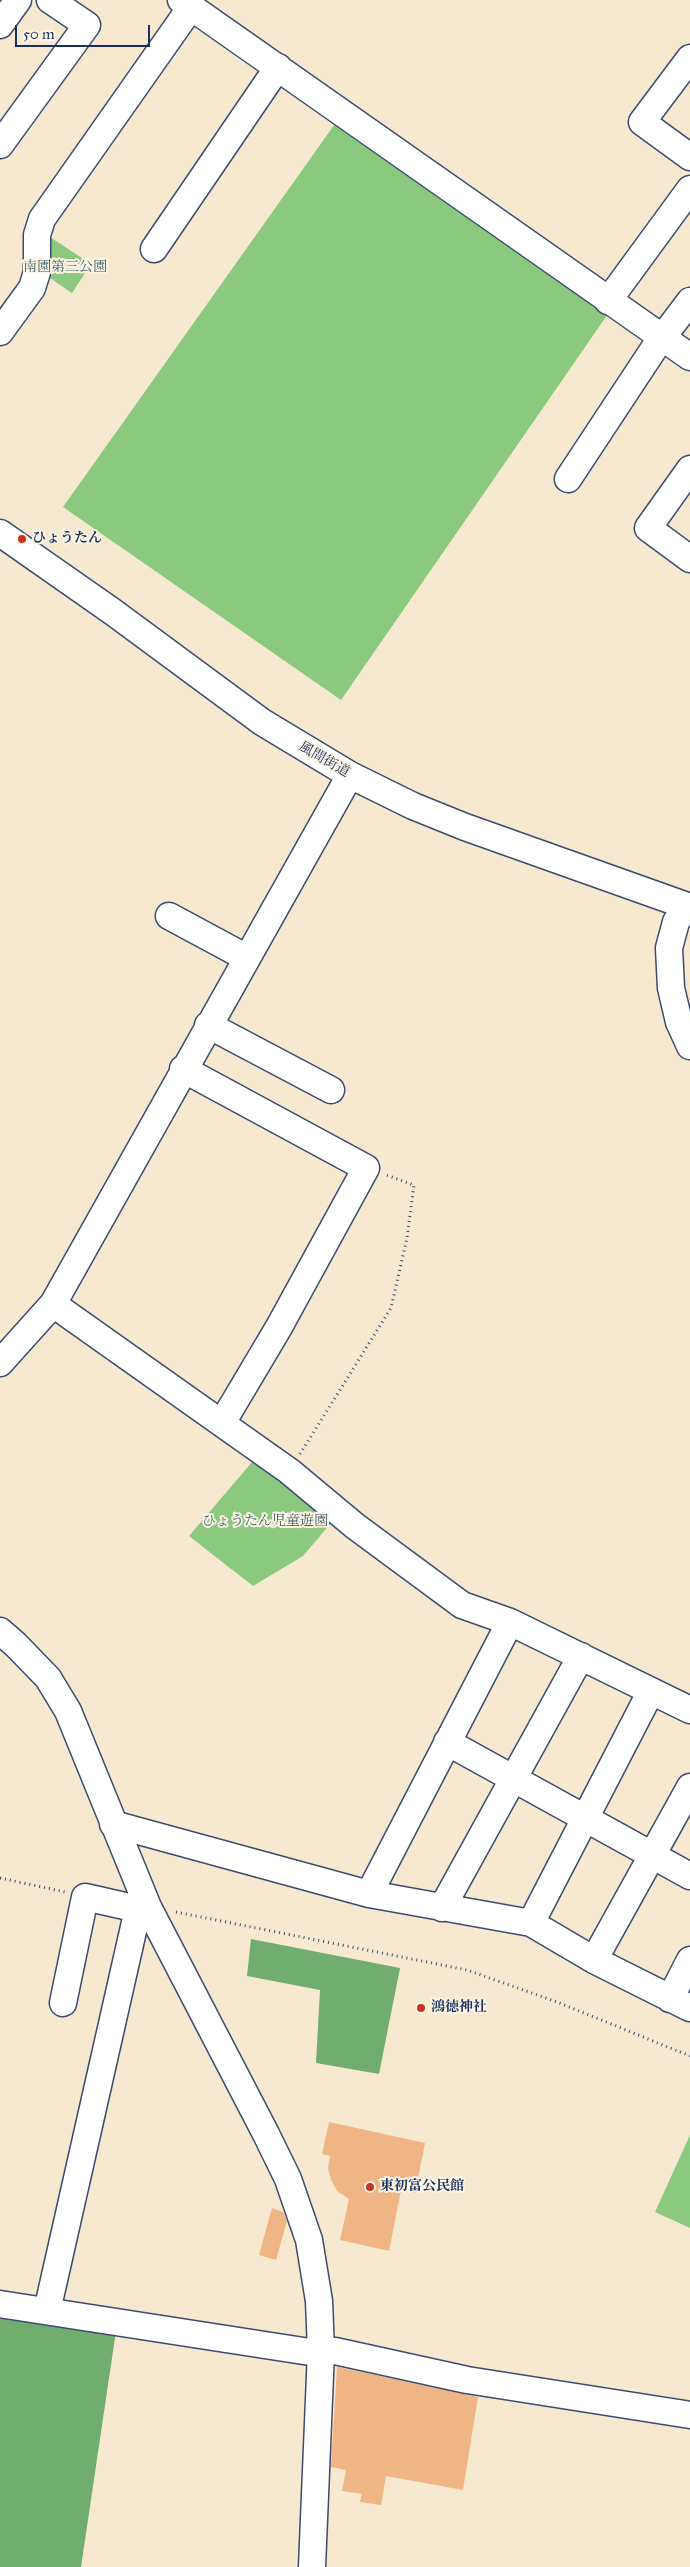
<!DOCTYPE html>
<html>
<head>
<meta charset="utf-8">
<style>
	body { margin:0 }
	#map { position:relative; width:690px; height:2567px; overflow:hidden; background:#f6e9d0; font-family:"IM FELL Great Primer",serif }
	canvas { display:block }
	.scale { position:absolute; left:15px; top:25px; width:135px; height:22px; box-sizing:border-box; border:2px solid #1b2f5e; border-top:0; padding-left:6px; font-size:15px; line-height:18px; white-space:nowrap; color:#1b2f5e; -webkit-text-stroke:4px #fcf5e5; paint-order:stroke }
</style>
</head>
<body>
<div id="map">
<canvas width="690" height="2567"></canvas>
<div class="scale">50 m</div>
</div>
<script>
const ctx = document.querySelector('canvas').getContext('2d');
ctx.lineJoin = 'round';
function fill(path, color) { ctx.fillStyle = color; ctx.fill(path, 'evenodd'); }
const poly = rows => new Path2D(rows.map(r => 'M' + r).join(''));
function trace(path, color, width, dash) { ctx.strokeStyle = color; ctx.lineWidth = width; ctx.lineCap = dash ? 'butt' : 'round'; ctx.setLineDash(dash || []); ctx.stroke(path); }
function label(font, color, halo, rows, align = 'center') {
  ctx.font = font + ' "IM FELL Great Primer","Noto Serif JP",serif'; ctx.lineWidth = 4; ctx.setLineDash([]); ctx.textBaseline = 'middle'; ctx.strokeStyle = halo; ctx.fillStyle = color; for (const [text, x, y, turn = 0] of rows) {
    ctx.save(); ctx.translate(x, y); ctx.rotate((+turn || 0) * Math.PI / 180); ctx.textAlign = isNaN(turn) ? turn : align; if (halo) ctx.strokeText(text, 0, 0); ctx.fillText(text, 0, 0); ctx.restore();
  }
}
fill(poly([
	[337,121,610,311,341,700,63,507],
	[47,235,91,264,72,293,47,276],
	[258,1455,337,1516,303,1556,253,1586,189,1536],
	[690,2135,690,2228,655,2212]
]), '#8bc97f');
fill(poly([
	[251,1939,400,1968,379,2074,316,2063,320,1990,247,1976],
	[0,2312,116,2331,81,2567,0,2567]
]), '#70ad6e');
fill(poly([
	[329,2122,425,2143,415,2193,401,2190,389,2251,340,2240,349,2199,337,2191,331,2180,328,2168,330,2156,322,2154],
	[272,2208,283,2212,287,2221,276,2260,259,2255],
	[337,2367,478,2397,463,2490,386,2476,381,2505,360,2502,362,2494,342,2491,346,2470,331,2467]
]), '#f0b584');
const minor = poly([
	[181,0,690,357],
	[0,25,18,0],
	[690,58,642,122,690,157],
	[0,145,87,25,50,0],
	[154,249,278,67],
	[608,301,690,189],
	[0,332,32,288,37,272,37,235,42,219,191,7],
	[662,338,690,301],
	[690,469,648,528,690,559],
	[568,479,661,338],
	[0,533,113,612,262,722,350,775,413,806,465,827,690,907],
	[686,906,676,922,669,948,671,988,679,1022,690,1046],
	[169,916,247,958],
	[208,1025,331,1090],
	[183,1069,366,1168,279,1327,222,1423],
	[53,1304,289,1471,355,1526,462,1605,510,1622,690,1710],
	[0,1363,53,1304,350,775],
	[0,1631,16,1645,48,1678,68,1711,148,1907,266,2134,288,2179,309,2240,319,2301,321,2351,312,2567],
	[447,1742,690,1876],
	[113,1824,369,1894,531,1923,594,1960,690,2008],
	[369,1894,510,1622],
	[442,1908,581,1656],
	[531,1923,651,1691],
	[594,1960,690,1787],
	[670,1999,690,1960],
	[63,2003,85,1897,138,1909,148,1907],
	[0,2304,310,2352,335,2351,467,2380,690,2415],
	[47,2311,138,1909]
]);
trace(minor, '#3c4b6f', 29);
trace(poly([
	[300,1454,391,1308,407,1238,414,1185,386,1175],
	[0,1878,65,1892],
	[176,1912,467,1970,557,2002,690,2056]
]), '#3c4b6f', 3, [1, 4]);
trace(minor, '#fff', 26);
for (const [x, y, r, color] of [
	[22,539,5,"#c8321e"],
	[421,2008,5,"#c8321e"],
	[370,2187,5,"#c8321e"]
]) { const dot = new Path2D(); dot.arc(x, y, r, 0, 2 * Math.PI); ctx.fillStyle = color; ctx.fill(dot); trace(dot, '#fcf5e5', 2); }
label('14px', '#3d5d68', '#fcf5e5', [
	["南園第三公園",65,268],
	["ひょうたん児童遊園",265,1522]
]);
label('bold 14px', '#1b2f5e', '#fcf5e5', [
	["ひょうたん",32,539],
	["鴻徳神社",431,2008],
	["東初富公民館",380,2187]
], 'left');
label('14px', '#1b2f5e', '#fcf5e5', [
	["風間街道",324,760,30]
]);
</script>
</body>
</html>
